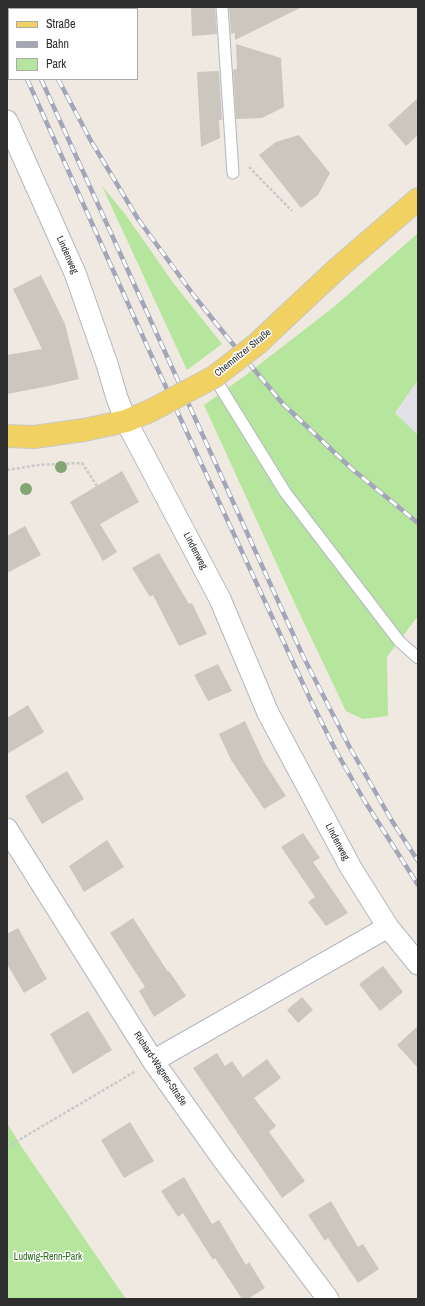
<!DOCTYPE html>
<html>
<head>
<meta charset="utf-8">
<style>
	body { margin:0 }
	#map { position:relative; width:425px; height:1306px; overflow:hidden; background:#efe9e1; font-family:"Archivo Narrow",sans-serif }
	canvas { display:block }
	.frame { position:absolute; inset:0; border:8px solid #2e2e2e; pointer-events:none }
	.legend { position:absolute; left:8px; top:8px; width:130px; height:72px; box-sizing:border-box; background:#fff; border:1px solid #ababab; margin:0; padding:5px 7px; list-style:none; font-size:12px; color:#2e2e2e }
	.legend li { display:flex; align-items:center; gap:8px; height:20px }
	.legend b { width:20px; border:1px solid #ababab }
</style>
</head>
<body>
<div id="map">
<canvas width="425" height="1306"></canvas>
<div class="frame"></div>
<ul class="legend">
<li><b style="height:5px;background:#f2d163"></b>Straße</li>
<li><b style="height:5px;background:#a3a6b8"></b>Bahn</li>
<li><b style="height:11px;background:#b6e59e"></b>Park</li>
</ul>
</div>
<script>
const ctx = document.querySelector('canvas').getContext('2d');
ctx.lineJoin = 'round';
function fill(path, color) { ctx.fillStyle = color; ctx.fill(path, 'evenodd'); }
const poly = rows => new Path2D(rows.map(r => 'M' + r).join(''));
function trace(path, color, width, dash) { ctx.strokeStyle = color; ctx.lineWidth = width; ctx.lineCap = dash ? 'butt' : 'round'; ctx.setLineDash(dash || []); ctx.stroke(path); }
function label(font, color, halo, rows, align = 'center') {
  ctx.font = font + ' "Archivo Narrow",sans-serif'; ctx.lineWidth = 3; ctx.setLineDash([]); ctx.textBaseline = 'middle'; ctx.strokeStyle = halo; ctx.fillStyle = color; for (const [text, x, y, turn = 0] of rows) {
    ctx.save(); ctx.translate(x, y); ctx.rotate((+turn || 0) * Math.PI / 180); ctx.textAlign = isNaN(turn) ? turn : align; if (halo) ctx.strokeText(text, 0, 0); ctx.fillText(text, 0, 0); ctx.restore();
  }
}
fill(poly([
	[418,380,418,435,395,413]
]), '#e3e1e8');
fill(poly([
	[102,186,125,214,174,284,222,344,187,370],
	[418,233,418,380,395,413,418,435,418,616,387,657,388,716,363,719,346,711,296,606,204,405,242,378,335,306],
	[7,1123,23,1149,126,1299,7,1299]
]), '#b6e59e');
fill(poly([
	[191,7,215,7,217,34,192,36],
	[229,7,302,7,235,40,235,33,231,34],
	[236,44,281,58,284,107,262,118,236,119,233,70,237,69],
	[219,71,222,120,219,120,220,138,201,147,197,72],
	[418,98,418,135,406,146,388,125],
	[299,135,330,173,318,195,301,208,259,155,276,142],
	[41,275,65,324,79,379,49,386,7,394,7,355,42,349,13,289],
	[122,471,139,502,100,524,117,552,103,561,70,502],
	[25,526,41,555,7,573,7,536],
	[159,553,189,604,192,603,207,634,179,646,153,595,150,597,132,568],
	[218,664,232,691,208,701,194,675],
	[28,705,44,732,7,754,7,718],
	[245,721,264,762,286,796,264,809,231,760,219,734],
	[67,771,84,799,42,824,25,796],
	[303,833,320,858,313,862,348,913,326,926,308,902,315,897,281,847],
	[107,840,124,867,84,892,69,866],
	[133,918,168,972,169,971,186,996,154,1017,139,991,145,987,110,933],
	[18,928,47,979,24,993,7,964,7,934],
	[383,966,403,992,380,1011,359,984],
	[302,997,313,1010,298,1023,287,1010],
	[88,1011,112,1050,73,1074,50,1034],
	[418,1026,418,1068,397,1045],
	[217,1053,225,1066,232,1061,243,1077,267,1059,281,1078,254,1098,276,1126,269,1132,305,1181,282,1198,193,1068],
	[130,1122,154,1161,124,1178,101,1140],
	[184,1177,212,1224,219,1220,246,1265,249,1262,265,1288,248,1299,242,1299,215,1258,213,1260,183,1213,178,1217,161,1191],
	[331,1201,358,1247,363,1244,379,1269,358,1283,328,1238,325,1241,308,1215]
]), '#cbc7bf');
const lane = poly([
	[222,7,233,173],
	[214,377,285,492,399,641,418,658]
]);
const street = poly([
	[7,121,75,273,107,364,117,398,126,421,220,599,268,713,351,868,388,927,418,964],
	[7,829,153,1061,222,1158,328,1299],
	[153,1061,388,927]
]);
const primary = poly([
	[292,311,338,268,418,199],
	[7,436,34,437,84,430,126,421,150,411]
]);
trace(lane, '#b4b7c1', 13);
trace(street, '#b4b7c1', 23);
trace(primary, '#c9c9c9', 24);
trace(poly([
	[249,167,292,211],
	[7,470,38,465,82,463,97,486],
	[7,1147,136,1071]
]), '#c9c9c9', 2.5, [3, 2]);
trace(lane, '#fff', 11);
trace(street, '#fff', 21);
trace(primary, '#f2d163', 22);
const rail = poly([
	[8,7,9,9],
	[24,7,25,9],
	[7,35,9,40],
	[27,79,153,359,310,699,337,753,364,800,418,885],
	[41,79,303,656,349,746,392,821,418,861],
	[58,79,91,141,138,219,195,297,227,337,283,404,352,469,418,523]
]);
trace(rail, '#a3a6b8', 4.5);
trace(rail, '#fff', 3, [9]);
const primaryBridge = poly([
	[150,411,214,377,257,344,292,311]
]);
trace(primaryBridge, '#c9c9c9', 24, []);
trace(primaryBridge, '#f2d163', 22);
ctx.fillStyle = '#84a574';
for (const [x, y] of [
	[61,467],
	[26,489]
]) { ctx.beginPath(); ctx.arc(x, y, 6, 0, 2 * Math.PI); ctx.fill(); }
label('10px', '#2e2e2e', '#fff', [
	["Lindenweg",67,255,66],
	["Chemnitzer Straße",243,353,-39],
	["Lindenweg",195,551,62],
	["Lindenweg",337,842,62],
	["Richard-Wagner-Straße",160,1069,56]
]);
label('10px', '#2c6e1b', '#fff', [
	["Ludwig-Renn-Park",48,1257]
]);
</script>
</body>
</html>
